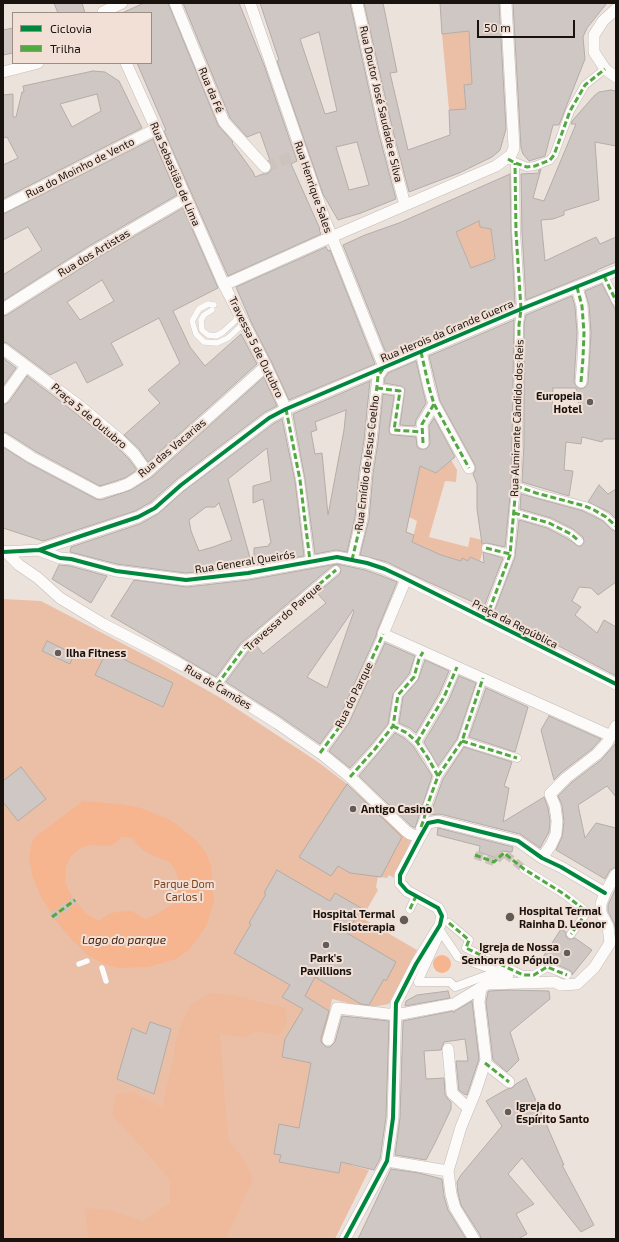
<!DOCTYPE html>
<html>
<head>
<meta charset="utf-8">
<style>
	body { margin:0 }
	#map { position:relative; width:619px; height:1242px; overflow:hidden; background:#ece2dc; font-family:"Exo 2",sans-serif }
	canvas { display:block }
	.frame { position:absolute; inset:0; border:4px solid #19130f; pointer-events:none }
	.legend { position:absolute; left:12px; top:12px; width:140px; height:52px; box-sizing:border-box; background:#f2e0d6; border:1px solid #9b8e86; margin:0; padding:5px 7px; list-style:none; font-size:12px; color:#19130f }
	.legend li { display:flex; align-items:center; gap:8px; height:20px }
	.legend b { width:20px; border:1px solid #9b8e86 }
	.scale { position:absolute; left:477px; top:20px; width:98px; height:18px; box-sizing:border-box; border:2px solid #19130f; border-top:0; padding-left:5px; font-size:12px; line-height:14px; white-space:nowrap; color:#19130f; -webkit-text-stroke:3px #f2e0d6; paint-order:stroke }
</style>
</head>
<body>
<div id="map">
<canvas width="619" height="1242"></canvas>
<div class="frame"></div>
<ul class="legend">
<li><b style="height:5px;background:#00873e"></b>Ciclovia</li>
<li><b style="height:5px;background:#52a841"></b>Trilha</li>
</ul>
<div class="scale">50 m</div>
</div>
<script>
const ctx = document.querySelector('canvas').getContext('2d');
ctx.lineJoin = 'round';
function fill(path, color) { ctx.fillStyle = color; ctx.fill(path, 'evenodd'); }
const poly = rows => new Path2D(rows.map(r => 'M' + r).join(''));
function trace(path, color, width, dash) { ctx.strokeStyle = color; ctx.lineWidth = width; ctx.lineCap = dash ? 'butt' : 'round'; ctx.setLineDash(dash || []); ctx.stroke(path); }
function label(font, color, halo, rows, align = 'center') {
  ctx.font = font + ' "Exo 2",sans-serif'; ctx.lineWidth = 4; ctx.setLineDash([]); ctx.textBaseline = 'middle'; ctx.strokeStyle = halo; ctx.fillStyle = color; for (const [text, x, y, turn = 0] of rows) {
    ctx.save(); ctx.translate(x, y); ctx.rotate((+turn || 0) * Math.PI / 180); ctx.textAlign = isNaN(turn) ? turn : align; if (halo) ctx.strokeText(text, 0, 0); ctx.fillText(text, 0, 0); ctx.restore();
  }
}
fill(poly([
	[469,31,472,84,464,85,466,109,449,110,442,34],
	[479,221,480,227,491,229,495,265,471,268,456,231],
	[423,451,428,453,426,469,436,473,451,460,457,470,456,482,445,481,429,537,468,547,470,537,482,540,483,549,480,561,470,557,468,561,463,559,461,561,441,555,412,542,417,521,409,517],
	[3,599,41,601,156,661,219,697,318,762,347,784,403,835,412,838,394,878,389,875,387,878,378,877,376,887,378,890,362,918,417,950,389,1004,367,1008,332,999,324,1041,326,1044,323,1061,355,1142,351,1165,369,1170,335,1239,3,1239]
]), '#ebbfa6');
fill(poly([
	[209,993,234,995,285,1008,287,1022,279,1035,256,1031,245,1038,220,1033,228,1140,243,1158,253,1178,226,1239,88,1239,85,1208,109,1210,143,1221,170,1203,170,1181,154,1161,112,1115,116,1094,132,1092,164,1108,164,1098,173,1061,175,1043,181,1024,191,1005]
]), '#efba9b');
fill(poly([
	[83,801,120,804,141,808,172,821,197,841,206,853,211,866,214,901,207,924,201,934,189,950,176,959,148,967,118,968,104,964,89,956,71,939,56,921,41,897,32,875,29,857,32,842,34,838],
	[122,837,128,837,133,838,138,846,145,851,154,856,170,862,176,872,178,880,178,890,176,902,157,914,146,919,131,911,118,912,111,913,99,921,85,913,69,892,65,882,66,867,70,857,79,849,89,845,108,846,114,844],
	'433 964a9 9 0 1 1 18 0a9 9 0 1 1-18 0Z'
]), '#f6b58e');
const building = poly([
	[54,3,82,3,85,13,58,13,54,3],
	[144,3,168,3,218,125,233,142,232,143,253,172,255,177,263,174,267,174,273,169,260,132,247,137,230,118,183,3,239,3,264,65,297,161,291,164,320,229,319,230,321,234,228,276,164,131,166,130,137,63,151,63,151,13,122,13,144,3],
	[260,3,350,3,378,131,396,199,361,213,338,220,323,194,277,61,279,60,260,3],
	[319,32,337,111,325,114,300,39,319,32],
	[357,142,369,185,349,190,336,147,357,142],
	[364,3,383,3,397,72,390,73,408,150,450,135,449,110,466,109,464,85,472,84,469,31,442,34,440,3,499,3,506,129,500,150,498,152,492,157,459,173,409,192,392,127,364,3],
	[513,3,607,3,587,28,583,37,585,59,559,125,553,125,545,156,529,161,523,154,521,148,513,3],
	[13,28,13,53,3,55,3,30,13,28],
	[93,71,105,72,119,81,142,128,3,199,3,165,18,158,7,137,3,138,3,95,13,94,13,117,16,117,22,92,24,92,23,86,93,71],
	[97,94,101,111,72,127,60,104,97,94],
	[611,90,616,91,616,146,595,142,599,200,564,211,564,215,553,219,541,220,545,261,596,237,600,244,616,237,616,262,597,270,597,271,526,300,522,232,521,174,540,173,538,171,541,169,533,198,544,201,576,124,571,124,572,121,594,96,599,92,611,90],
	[153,139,177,195,89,246,3,301,3,275,42,250,28,227,3,240,3,214,153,139],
	[510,174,511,232,515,304,388,358,343,245,365,235,399,223,510,174],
	[479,221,480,227,491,229,495,259,471,268,456,232,479,221],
	[183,208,218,288,173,311,190,347,205,366,241,334,257,364,148,462,139,449,124,435,160,403,148,390,180,363,159,318,111,343,123,365,87,383,76,362,50,375,7,343,3,342,3,316,7,315,97,258,183,208],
	[102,280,114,301,80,320,67,302,102,280],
	[326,247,328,251,330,250,375,364,289,400,272,363,252,324,236,287,326,247],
	[602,284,616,311,616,439,604,439,602,442,582,437,581,444,566,442,564,470,573,471,569,496,522,482,524,444,524,325,526,315,572,296,575,307,577,333,574,382,577,387,580,389,584,388,586,386,588,383,591,333,589,305,585,291,602,284],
	[553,388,576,388,580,413,552,413,553,388],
	[514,320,512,444,511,486,505,547,487,543,482,544,477,509,477,484,473,474,475,471,475,465,440,401,429,356,514,320],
	[3,358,16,368,3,386,3,358],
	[416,361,426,403,416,420,415,426,400,425,405,389,401,386,384,383,385,378,388,373,416,361],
	[27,376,59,400,114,444,129,459,137,470,125,478,100,486,35,451,7,433,3,432,3,405,9,402,27,376],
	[264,377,277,406,265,412,177,479,151,502,135,511,43,541,3,528,3,447,28,463,96,499,101,500,131,490,152,477,264,377],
	[370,381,364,440,359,472,355,517,347,552,336,550,315,554,305,479,293,414,370,381],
	[346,410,344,430,328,515,322,453,315,454,311,432,317,430,315,422,346,410],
	[383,394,394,396,389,429,390,434,394,435,416,437,417,447,420,449,426,449,429,446,430,443,429,426,434,418,455,457,436,473,420,466,406,532,414,535,412,542,441,555,461,561,462,558,468,561,470,557,484,563,483,552,503,558,484,607,426,581,405,571,405,570,405,571,387,562,360,555,369,519,373,474,378,442,383,394],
	[282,419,295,481,304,556,254,565,254,548,269,546,269,544,271,543,263,499,253,503,253,486,271,481,267,448,228,479,252,565,186,573,117,564,70,552,71,547,140,524,158,514,185,490,273,424,282,419],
	[219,503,232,540,213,547,199,551,191,531,189,520,206,507,215,507,219,503],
	[599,485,608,494,616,489,616,519,609,512,588,502,599,485],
	[521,494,583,511,603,521,612,530,616,531,616,582,598,595,591,588,579,587,572,601,581,607,575,615,597,633,604,620,616,627,616,676,494,612,515,557,519,520,547,528,568,539,578,546,581,546,584,542,583,537,573,529,551,518,520,509,521,494],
	[337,564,365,570,382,576,397,582,377,631,376,636,339,718,320,744,281,717,226,682,248,652,256,645,263,654,326,603,317,593,340,574,341,569,338,565,332,566,240,644,216,677,111,616,134,580,187,587,249,580,337,564],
	[353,610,354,611,327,688,307,677,353,610],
	[59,565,70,566,107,576,91,603,52,579,59,565],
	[47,641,74,654,70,664,42,651,47,641],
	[385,643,415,656,409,674,393,694,388,724,371,745,350,768,329,751,349,723,385,643],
	[107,651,173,683,163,707,95,675,107,651],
	[425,660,449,671,439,694,416,733,410,728,399,723,403,697,418,680,425,660],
	[459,676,476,683,457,739,438,766,424,742,449,700,459,676],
	[486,688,528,707,515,752,469,737,486,688],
	[549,716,601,739,592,749,562,772,554,780,541,730,549,716],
	[395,733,404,738,413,746,432,776,415,828,411,826,359,776,379,752,395,733],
	[615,744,616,744,616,797,607,786,578,805,585,838,596,823,616,828,616,867,610,870,605,879,556,850,562,837,564,822,562,805,558,796,571,783,601,760,615,744],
	[464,747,512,762,504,786,509,788,503,822,544,797,548,808,550,821,549,832,540,848,520,834,440,814,430,815,443,779,464,747],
	[21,767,46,799,18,821,3,802,3,781,21,767],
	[347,784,402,837,381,877,350,873,338,866,331,876,299,857,347,784],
	[438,828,513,847,512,852,502,851,496,858,479,852,480,846,437,835,438,828],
	[277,870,330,901,335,893,361,908,347,933,396,962,386,981,384,979,369,1005,361,1004,315,977,305,996,329,1011,321,1038,321,1042,326,1047,330,1047,335,1042,342,1016,389,1021,386,1117,380,1159,374,1170,341,1162,339,1173,279,1162,281,1155,274,1154,279,1124,299,1128,311,1063,282,1057,285,1039,303,1009,282,997,290,985,234,953,251,924,249,923,266,894,264,893,277,870],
	[616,888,616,932,614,923,608,911,608,905,616,888],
	[561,929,566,932,566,936,568,939,571,939,575,938,592,950,572,975,572,972,569,970,553,963,543,957,561,929],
	[509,990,549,991,550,999,510,1032,519,1060,507,1072,493,1060,486,1002,488,992,489,991,509,990],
	[448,991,450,998,405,1006,406,1001,417,995,448,991],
	[472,1001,479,1059,467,1095,464,1094,459,1090,456,1061,468,1061,465,1039,444,1042,441,1050,424,1051,426,1079,444,1078,445,1094,447,1098,451,1102,451,1109,435,1143,426,1160,395,1155,400,1118,403,1021,453,1011,454,1013,455,1011,472,1001],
	[150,1022,171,1029,154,1094,117,1079,132,1028,146,1034,150,1022],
	[526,1078,564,1165,562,1165,594,1225,581,1232,522,1158,508,1174,534,1204,516,1214,527,1234,518,1239,481,1239,480,1235,461,1205,458,1193,457,1182,461,1175,502,1126,486,1101,507,1089,512,1088,516,1084,526,1078],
	[391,1169,419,1173,442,1179,444,1196,448,1210,466,1239,358,1239,391,1169]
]);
fill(building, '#cfc7c3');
trace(building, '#b4aca7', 1);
trace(poly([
	[475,855,494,862,504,853,524,869],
	[52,917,75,900]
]), '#ccc3bd', 8, [8, 4]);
trace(poly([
	[265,167,301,153]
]), '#ccc3bd', 11, [11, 5.5]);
const service = poly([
	[214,305,208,304,199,309,192,321,196,334,204,342,217,343,228,338,244,323],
	[212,310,204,315,201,320,202,330,208,335,216,336,223,332,236,320,239,314],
	[79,964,87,961],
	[102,968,106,981]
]);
const pedestrian = poly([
	[510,160,527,167,535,166,550,160,554,155,570,111,585,85,605,69],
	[604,276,616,301],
	[377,388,400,391,394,430,422,432],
	[286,409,300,480,310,561],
	[516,486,536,493,585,506,594,510,606,517,616,526],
	[514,513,549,523,571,534,579,541],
	[486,548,510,554],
	[486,619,510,555,516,486,518,444,519,325,521,309,516,232,515,163],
	[217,685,244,648,336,570],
	[393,726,407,733,417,742,428,758,438,776],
	[462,741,517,758],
	[417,742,444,697,457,667],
	[320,753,344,721,383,634],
	[350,777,375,749,393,726,398,695,414,677,419,659,423,652],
	[420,828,424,819,426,809,438,776,462,741,483,678],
	[524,869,564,894,587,912,571,934],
	[410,909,416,896],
	[449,923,469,940,466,948,523,975,534,975,547,967,567,975],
	[441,932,458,957,509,976,485,976,455,987,450,982,418,982,441,932]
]);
const minor = poly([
	[175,3,224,122,265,167],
	[250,3,325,220,384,367,378,376,371,441,366,473,362,518,352,560],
	[357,3,385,129,405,205],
	[616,9,603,21,594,35,594,52,605,69,616,77],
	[103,12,122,3],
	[126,63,156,129,224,285,266,366,286,409],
	[3,72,38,63],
	[3,207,156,129],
	[224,285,322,241,496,166,511,155,514,148,506,3],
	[577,287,582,306,584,333,583,358,581,382],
	[3,309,93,252,186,198],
	[3,349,81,407,118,438,134,454,147,472],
	[421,352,429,387,434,404,469,468],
	[3,398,26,366],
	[3,439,31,457,99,493,120,487,128,484,147,472,266,366],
	[423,443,422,424,434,404],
	[39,550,60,558,71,559,116,571,186,580,248,573,337,557,367,563,385,569,402,577,616,684],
	[3,551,6,552,19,565,38,578,60,598,103,624,178,663,217,685,277,723,323,755,350,777,406,831,410,834,420,837],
	[3,552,39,550,138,517,155,508,181,485,269,418,286,409,521,309,616,271],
	[406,579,383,634,611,736],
	[542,858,551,845,556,834,557,821,555,806,550,794,566,778,597,754,607,743,616,726],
	[328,1040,337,1008,396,1015,454,1004,487,984,555,982,561,985,577,984,594,968,610,943,608,926,601,913,601,904,605,893,616,874],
	[448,1049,452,1093,468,1108],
	[485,1063,509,1082],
	[387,1161,448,1171],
	[345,1239,387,1161,393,1118,396,1003,416,964,440,925,442,916,438,908,407,891,400,883,400,875,420,837,428,823,438,821,518,841,542,858,561,867,605,893],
	[474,1239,455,1208,451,1194,448,1171,461,1127,475,1093,486,1060,479,1002,481,988]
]);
trace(service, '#c3bcb7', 6);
trace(pedestrian, '#c3bcb7', 9);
trace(minor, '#c3bcb7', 12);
trace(service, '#fcfbfa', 5.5);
trace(pedestrian, '#fcfbfa', 8);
trace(minor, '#fcfbfa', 11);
trace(poly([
	[508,159,515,163,527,167,535,166,550,160,554,155,570,111,585,85,605,69],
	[604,276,616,301],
	[577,287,582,306,584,333,583,358,581,382],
	[421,352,429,387,434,404,469,468],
	[377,388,400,391,394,430,422,432],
	[286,409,300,480,310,561],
	[423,443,422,424,434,404],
	[516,486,536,493,585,506,594,510,606,517,616,526],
	[514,513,549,523,571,534,579,541],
	[486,548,510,554],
	[352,560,362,518,366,473,371,441,378,376,383,369],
	[486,619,510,555,516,486,518,444,519,325,521,309,516,232,515,163],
	[217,685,244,648,336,570],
	[393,726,407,733,417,742,428,758,438,776],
	[462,741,517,758],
	[417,742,444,697,457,667],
	[320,753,344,721,383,634],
	[350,777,375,749,393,726,398,695,414,677,419,659,423,652],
	[421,827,424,819,426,809,438,776,462,741,483,678],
	[475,855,494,862,504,853,524,869,564,894,587,912,571,934],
	[410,909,416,896],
	[52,917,75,900],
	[449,923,469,940,466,948,523,975,534,975,547,967,567,975],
	[485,1063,509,1082]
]), '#52a841', 3, [6, 3]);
trace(poly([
	[39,550,60,558,71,559,116,571,186,580,248,573,337,557,367,563,385,569,402,577,616,684],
	[3,552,39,550,138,517,155,508,181,485,269,418,286,409,521,309,616,271],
	[345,1239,387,1161,393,1118,396,1003,416,964,440,925,442,916,438,908,407,891,400,883,400,875,420,837,428,823,438,821,518,841,542,858,561,867,605,893]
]), '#00873e', 4);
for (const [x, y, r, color] of [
	[590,402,4,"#635b57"],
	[58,653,4,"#635b57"],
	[353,809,4,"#635b57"],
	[510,917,5,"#635b57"],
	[404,920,5,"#635b57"],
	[326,945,4,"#635b57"],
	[567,953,4,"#635b57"],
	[508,1112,4,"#635b57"]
]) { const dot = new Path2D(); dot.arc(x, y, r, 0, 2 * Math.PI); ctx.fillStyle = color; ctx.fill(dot); trace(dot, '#f2e0d6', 1.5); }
label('11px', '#19130f', '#f2e0d6', [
	["Rua da Fé",211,90,67],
	["Rua Doutor José Saudade e Silva",381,104,77],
	["Rua do Moinho de Vento",80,168,-27],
	["Rua Sebastião de Lima",175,174,67],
	["Rua Henrique Sales",313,187,71],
	["Rua dos Artistas",94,253,-31],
	["Rua Herois da Grande Guerra",447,331,-23],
	["Travessa 5 de Outubro",256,347,64],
	["Praça 5 de Outubro",89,416,40],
	["Rua Almirante Cândido dos Reis",517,418,-88],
	["Rua das Vacarias",172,448,-40],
	["Rua Emídio de Jesus Coelho",367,463,-83],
	["Rua General Queirós",245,562,-9],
	["Travessa do Parque",283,617,-41],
	["Praça da República",515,624,27],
	["Rua de Camões",218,687,31],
	["Rua do Parque",354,695,-64]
]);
label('bold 11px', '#19130f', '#f2e0d6', [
	["Europeia",582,396,"right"],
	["Hotel",582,409,"right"],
	["Ilha Fitness",66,653],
	["Antigo Casino",361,809],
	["Hospital Termal",519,911],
	["Rainha D. Leonor",519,924],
	["Hospital Termal",395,914,"right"],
	["Fisioterapia",395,927,"right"],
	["Igreja de Nossa",559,947,"right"],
	["Senhora do Pópulo",559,960,"right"],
	["Park's",326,958,"center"],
	["Pavillions",326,971,"center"],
	["Igreja do",516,1106],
	["Espírito Santo",516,1119]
], 'left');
label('11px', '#7e441f', '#f2e0d6', [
	["Parque Dom",184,884],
	["Carlos I",184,897]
]);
label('italic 12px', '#492610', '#f2e0d6', [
	["Lago do parque",124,940]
]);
</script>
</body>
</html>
